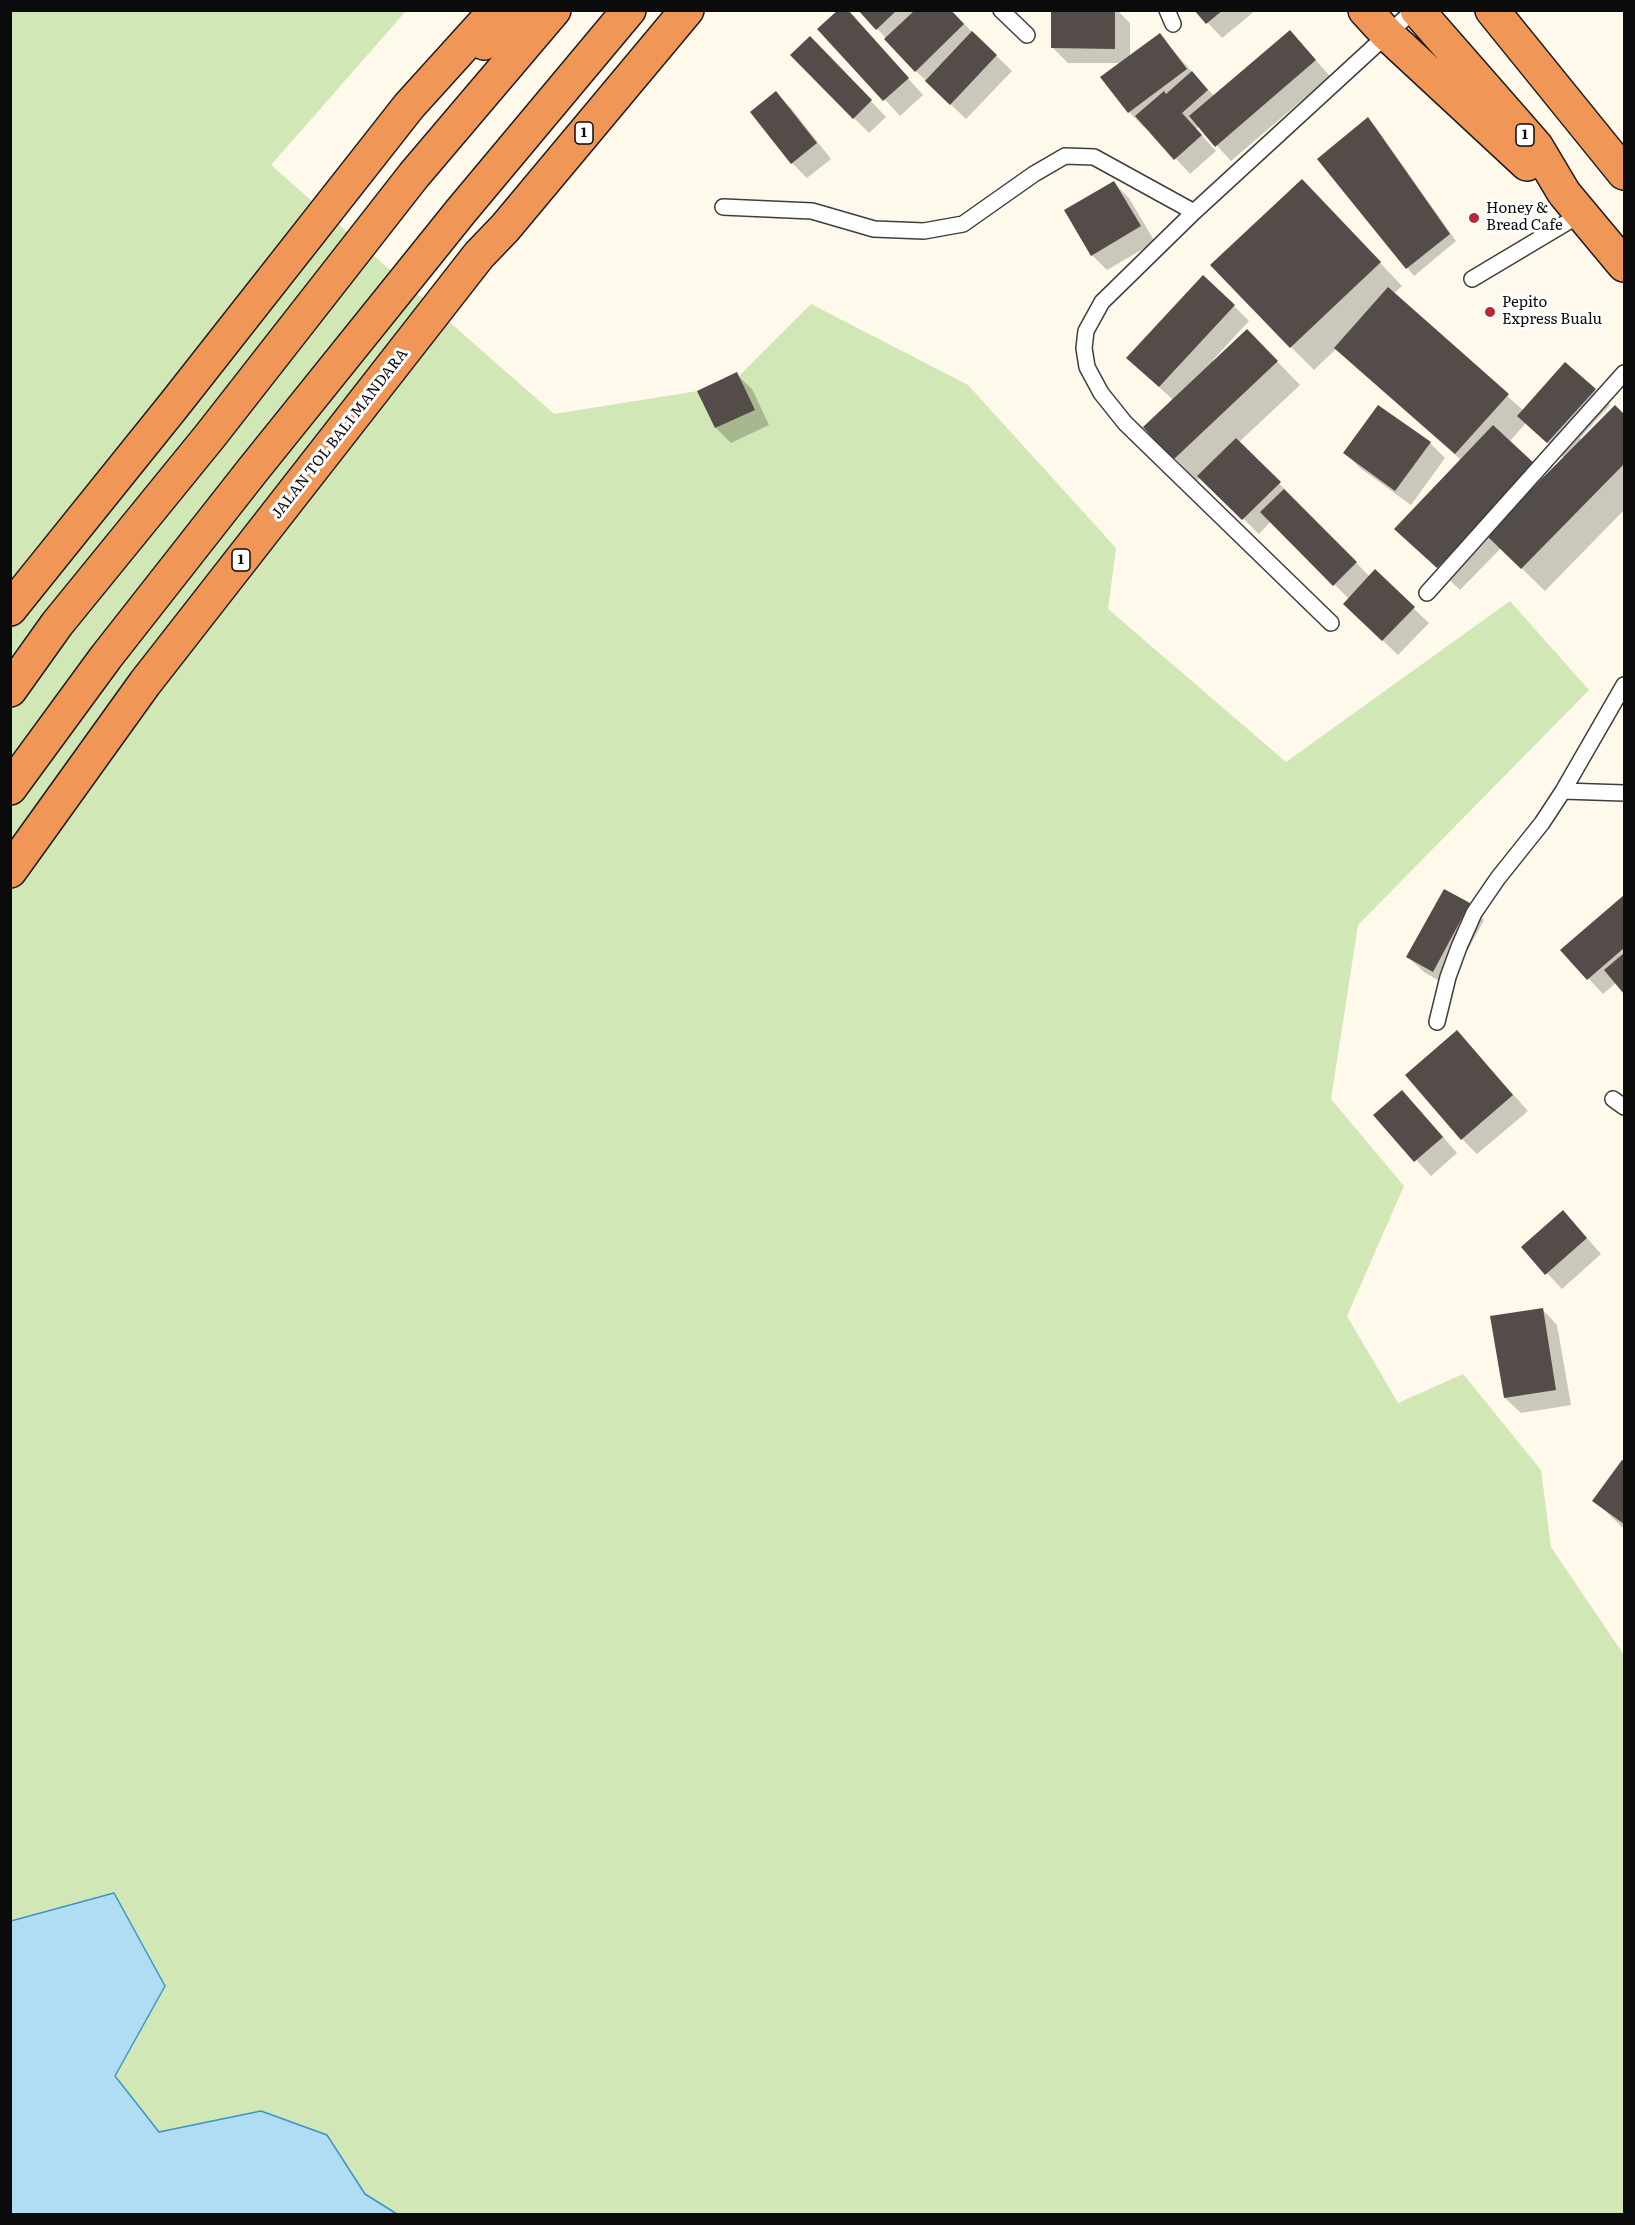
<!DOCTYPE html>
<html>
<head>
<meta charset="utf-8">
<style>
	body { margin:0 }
	#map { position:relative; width:1635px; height:2225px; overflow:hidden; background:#fef9ea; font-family:Literata,serif }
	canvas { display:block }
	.frame { position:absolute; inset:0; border:12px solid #0b0b0b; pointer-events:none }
</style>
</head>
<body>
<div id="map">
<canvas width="1635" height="2225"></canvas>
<div class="frame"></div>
</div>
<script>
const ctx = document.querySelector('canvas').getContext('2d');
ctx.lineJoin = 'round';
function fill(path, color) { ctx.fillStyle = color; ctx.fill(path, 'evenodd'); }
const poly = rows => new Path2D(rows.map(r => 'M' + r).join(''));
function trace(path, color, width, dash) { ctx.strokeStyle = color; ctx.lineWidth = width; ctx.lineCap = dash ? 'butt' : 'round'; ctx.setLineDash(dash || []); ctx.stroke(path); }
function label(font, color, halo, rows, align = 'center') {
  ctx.font = font + ' Literata,serif'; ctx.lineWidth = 6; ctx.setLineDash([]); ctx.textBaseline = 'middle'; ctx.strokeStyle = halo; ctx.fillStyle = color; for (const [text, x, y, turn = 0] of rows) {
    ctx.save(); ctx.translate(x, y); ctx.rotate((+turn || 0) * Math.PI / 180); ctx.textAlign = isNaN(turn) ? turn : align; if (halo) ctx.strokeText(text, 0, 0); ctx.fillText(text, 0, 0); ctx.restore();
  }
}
fill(poly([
	[11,11,406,11,271,165,554,414,729,386,811,304,968,385,1116,548,1108,609,1286,762,1510,601,1589,690,1358,925,1331,1099,1404,1186,1347,1316,1398,1403,1463,1374,1541,1470,1551,1547,1624,1655,1624,2214,397,2214,365,2194,327,2135,261,2111,159,2133,115,2076,165,1986,114,1893,11,1921]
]), '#d1e7b5');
const water = poly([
	[114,1893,165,1986,115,2076,159,2132,261,2111,327,2135,365,2194,397,2214,11,2214,11,1921,114,1893]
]);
fill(water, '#b0ddf4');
trace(water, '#3995c9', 1.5);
fill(poly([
	[860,10,950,10,1012,71,966,119,916,71],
	[1053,10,1117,10,1130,23,1130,57,1159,35,1214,96,1290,32,1330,76,1231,161,1199,126,1196,129,1216,151,1190,174,1146,126,1144,127,1129,112,1121,63,1068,63,1053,48],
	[1196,10,1256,10,1222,38],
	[858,23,923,95,900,116,820,29],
	[825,53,886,117,869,133,854,118],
	[776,93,791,108,831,159,807,178,792,163],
	[1368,119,1375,126,1456,241,1414,276,1320,160],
	[1114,183,1129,198,1155,242,1107,270,1092,255],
	[1324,204,1402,286,1393,294,1524,411,1595,390,1610,405,1580,438,1582,440,1615,407,1624,416,1624,510,1545,591,1501,548,1460,590,1419,551,1396,528,1461,460,1359,370,1337,348,1314,370,1291,347],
	[1526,423,1564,458,1546,477,1509,442],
	[1234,306,1249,321,1213,360,1214,362,1270,354,1300,385,1239,442,1370,577,1413,608,1429,623,1398,655,1345,604,1349,599,1271,521,1259,534,1201,477,1197,481,1175,458,1173,400,1144,373],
	[736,374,752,389,769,425,731,443,716,428],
	[1430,443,1445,458,1411,505,1360,468,1345,453],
	[1624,897,1624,991,1617,982,1603,994,1562,950],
	[1469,904,1484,920,1448,986,1424,972,1408,957],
	[1457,1032,1528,1111,1477,1154,1462,1139],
	[1417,1107,1457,1153,1431,1176,1375,1115],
	[1578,1228,1601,1254,1562,1289,1523,1247],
	[1542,1309,1557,1325,1571,1405,1521,1413,1505,1398],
	[1623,1462,1624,1463,1624,1529,1594,1500]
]), '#0003');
fill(poly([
	[838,10,848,10,909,78,883,101,817,29],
	[858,10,897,10,876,30],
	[915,10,951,10,964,24,915,72,884,39],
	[1051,10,1115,10,1115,49,1051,48],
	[1194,10,1223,10,1206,24],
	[1290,30,1316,60,1215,147,1189,116],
	[972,31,997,55,950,105,925,81],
	[1160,33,1187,69,1128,113,1100,77],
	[810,36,872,100,853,119,790,55],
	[1192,71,1208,90,1182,113,1202,135,1174,160,1135,116,1164,91,1166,94],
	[776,91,817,143,791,164,750,112],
	[1368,117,1450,234,1406,269,1317,159],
	[1302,179,1381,262,1290,348,1210,265],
	[1114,181,1141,226,1091,256,1064,210],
	[1203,275,1235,305,1159,387,1126,358],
	[1388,287,1509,394,1455,454,1334,348],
	[1247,329,1278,361,1173,460,1143,427],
	[1565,362,1596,389,1547,443,1517,416],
	[737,372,755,410,715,428,697,391],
	[1378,405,1431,442,1395,491,1343,453],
	[1615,405,1624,414,1624,464,1521,569,1486,535],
	[1493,425,1536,465,1437,568,1394,529],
	[1236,438,1281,482,1242,520,1197,476],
	[1284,489,1357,562,1333,586,1260,512],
	[1375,569,1415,607,1382,641,1343,604],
	[1444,889,1470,903,1433,972,1406,957],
	[1624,895,1624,948,1587,980,1560,950],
	[1624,953,1624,994,1604,970],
	[1457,1030,1513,1095,1461,1140,1405,1075],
	[1402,1090,1443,1137,1414,1162,1373,1115],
	[1563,1210,1587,1238,1545,1275,1521,1247],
	[1543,1308,1556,1390,1504,1398,1490,1316],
	[1622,1460,1624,1461,1624,1524,1592,1501]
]), '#534c48');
const lane = poly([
	[1001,10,1027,35],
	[1167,10,1173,24],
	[723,207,812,211,874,229,924,231,963,224,1034,174,1065,156,1094,157,1194,212,1414,10],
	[1194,212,1102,302,1086,331,1084,348,1087,367,1101,393,1125,423,1331,623],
	[1472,279,1581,214],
	[1427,593,1624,373],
	[1563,791,1624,793],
	[1437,1022,1448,977,1459,947,1474,913,1498,878,1542,823,1563,791,1624,685],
	[1613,1099,1624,1107]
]);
const highway = poly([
	[1365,10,1387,34,1527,164],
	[1417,10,1536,146,1564,193,1624,265],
	[1492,10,1624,173],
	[484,43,522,10],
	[10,609,174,405,409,106,496,10],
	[10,690,57,624,210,436,414,175,554,10],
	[10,788,106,657,252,471,461,211,629,10],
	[10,871,145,683,479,255,505,228,687,10]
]);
trace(lane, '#3e3e3e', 18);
trace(highway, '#1c1c1c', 36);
trace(lane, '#fff', 15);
trace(highway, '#f09656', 33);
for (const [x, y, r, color] of [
	[1474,218,6,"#b62834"],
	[1490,312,6,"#b62834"]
]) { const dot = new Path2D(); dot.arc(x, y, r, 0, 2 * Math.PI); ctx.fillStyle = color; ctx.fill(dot); trace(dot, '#fff', 2); }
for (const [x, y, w] of [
	[584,133,18],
	[1525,135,18],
	[241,560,18]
]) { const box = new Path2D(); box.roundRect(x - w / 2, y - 11, w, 22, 4.5); ctx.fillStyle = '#fff'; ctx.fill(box); trace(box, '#0b0b0b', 1.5); }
label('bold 14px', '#0b0b0b', null, [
	["1",584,133],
	["1",1525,135],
	["1",241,560]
]);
label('15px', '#0b0b0b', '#fff', [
	["Honey &",1486,209],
	["Bread Cafe",1486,226],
	["Pepito",1502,303],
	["Express Bualu",1502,320]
], 'left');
label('15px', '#0b0b0b', '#fff', [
	["JALAN TOL BALI MANDARA",340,434,-52]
]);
</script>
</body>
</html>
